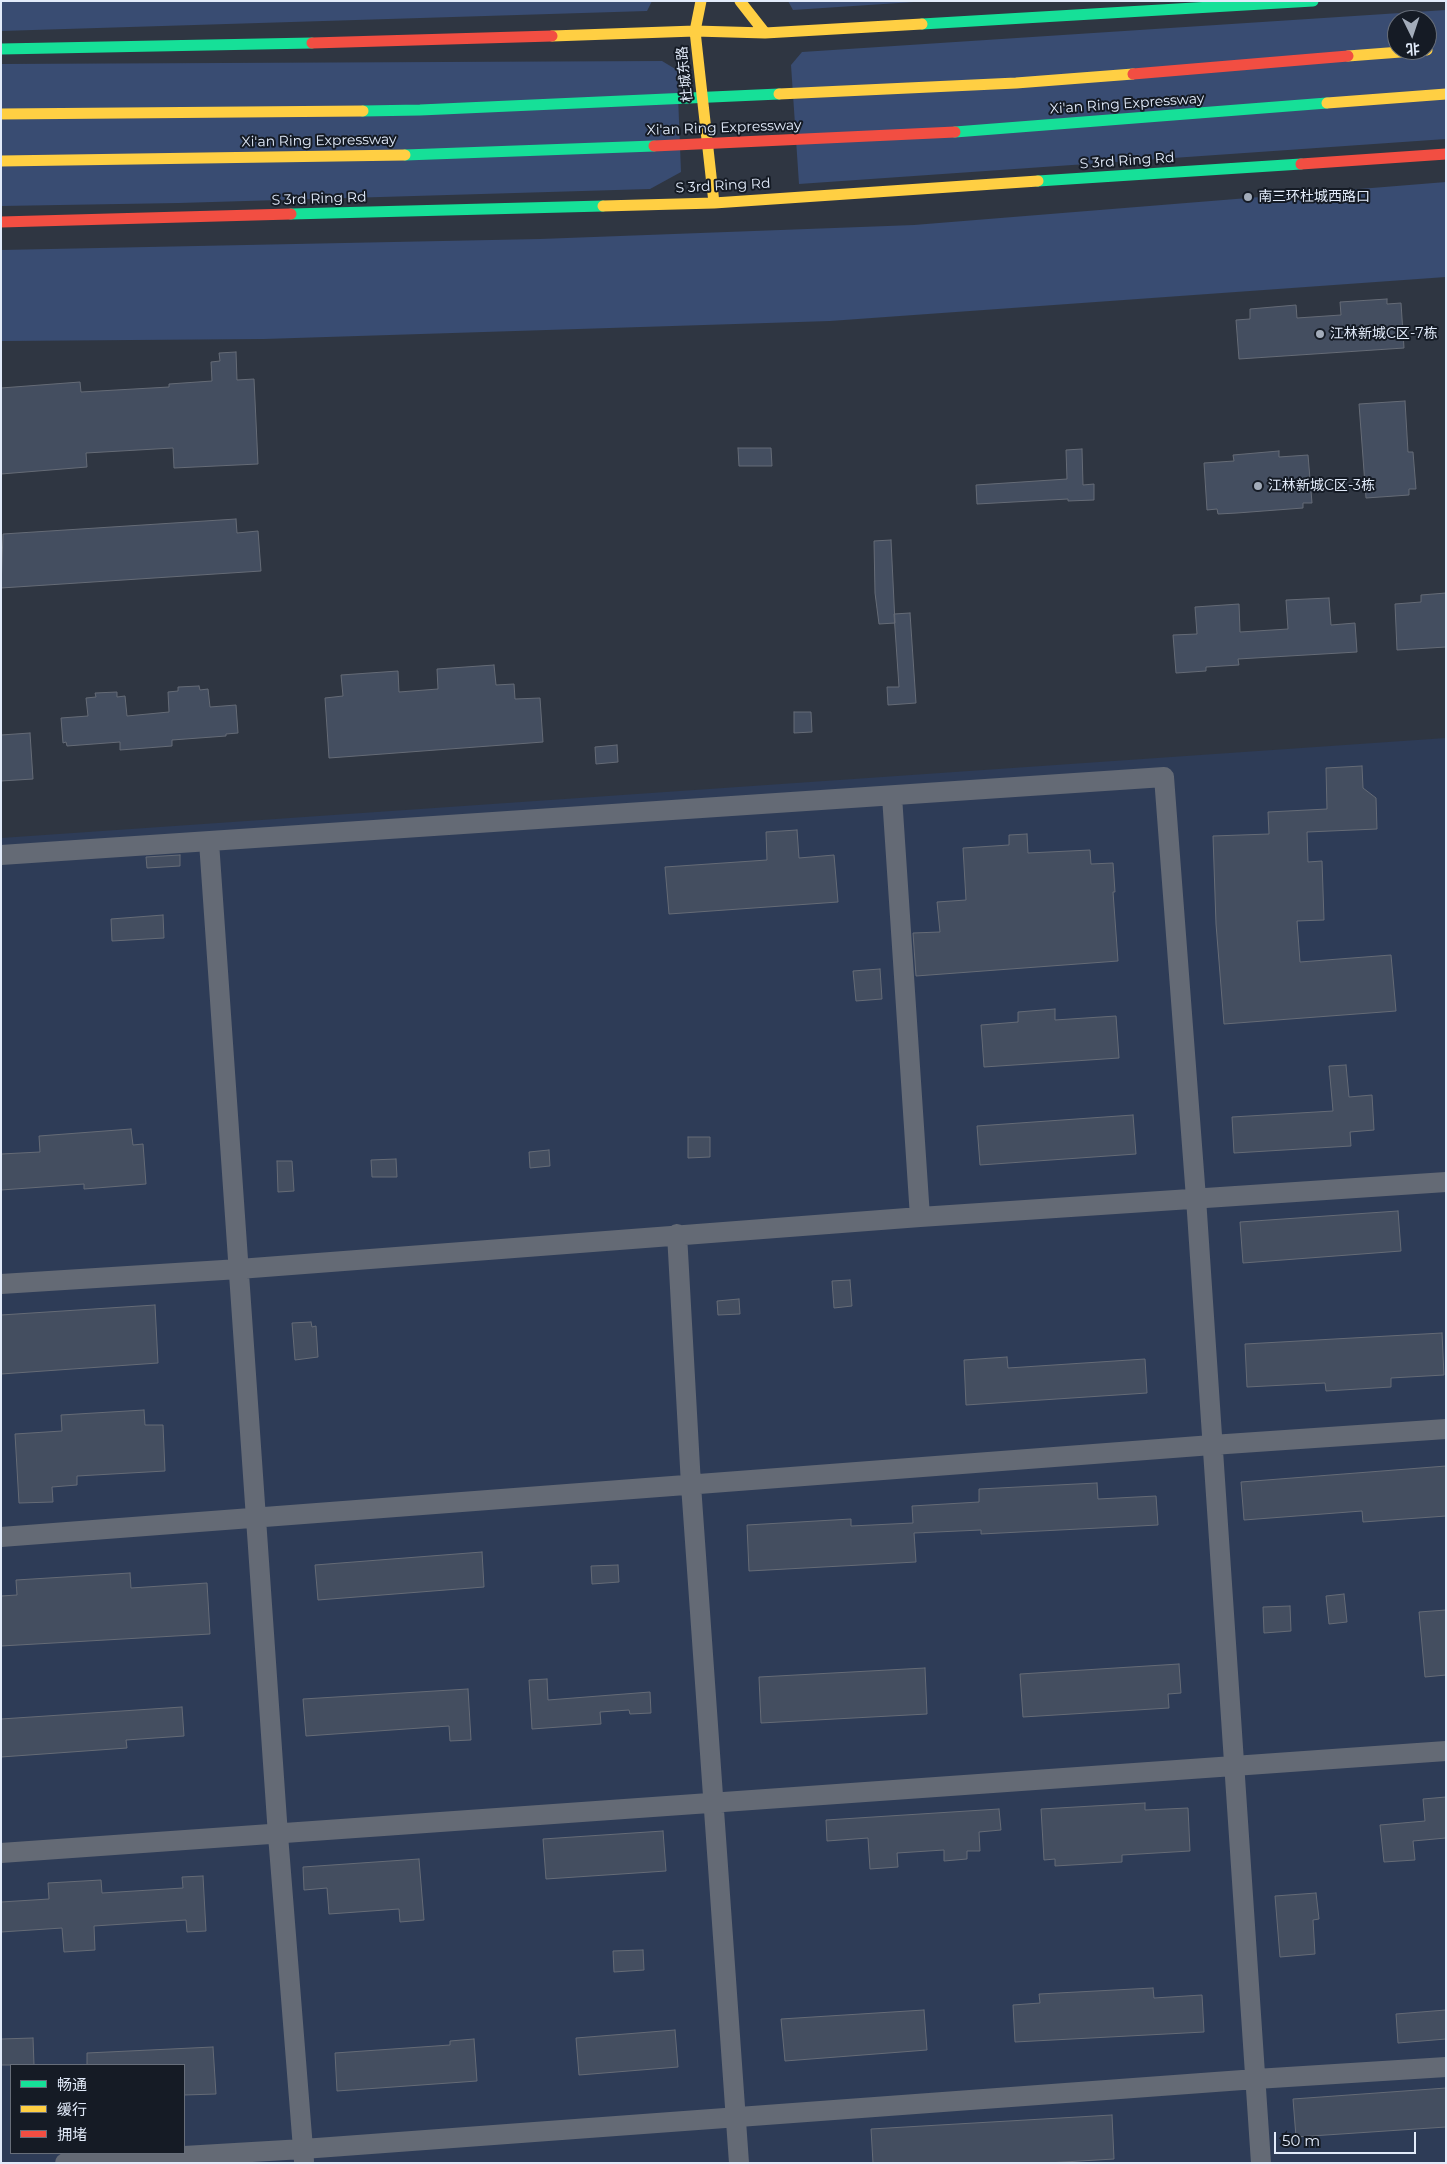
<!DOCTYPE html>
<html>
<head>
<meta charset="utf-8">
<style>
	body { margin:0 }
	#map { position:relative; width:1447px; height:2164px; overflow:hidden; background:#2f3642; font-family:Montserrat,"Noto Sans SC",sans-serif }
	canvas { display:block }
	.frame { position:absolute; inset:0; border:2px solid #e2ebfa; pointer-events:none }
	.legend { position:absolute; left:10px; top:2064px; width:175px; height:90px; box-sizing:border-box; background:#151b25; border:1px solid #676e7a; margin:0; padding:6px 9px; list-style:none; font-size:15px; color:#e2ebfa }
	.legend li { display:flex; align-items:center; gap:10px; height:25px }
	.legend b { width:25px; border:1px solid #676e7a }
	.north { position:absolute; left:1387px; top:10px; width:50px; height:50px; box-sizing:border-box; background:#151b25; border:1px solid #676e7a; border-radius:50%; rotate:176deg; font-size:14px; font-weight:700; line-height:20px; text-align:center; color:#e2ebfa }
	.north::after { content:''; display:block; margin:auto; width:18px; height:22px; background:#a3acba; clip-path:polygon(50% 0,100% 100%,50% 72%,0 100%) }
	.scale { position:absolute; left:1274px; top:2132px; width:142px; height:22px; box-sizing:border-box; border:2px solid #e2ebfa; border-top:0; padding-left:6px; font-size:15px; line-height:18px; white-space:nowrap; color:#e2ebfa; -webkit-text-stroke:4px #151b25; paint-order:stroke }
</style>
</head>
<body>
<div id="map">
<canvas width="1447" height="2164"></canvas>
<div class="frame"></div>
<ul class="legend">
<li><b style="height:6px;background:#16e098"></b>畅通</li>
<li><b style="height:6px;background:#ffcf43"></b>缓行</li>
<li><b style="height:6px;background:#f24e42"></b>拥堵</li>
</ul>
<div class="north">北</div>
<div class="scale">50 m</div>
</div>
<script>
const ctx = document.querySelector('canvas').getContext('2d');
ctx.lineJoin = 'round';
function fill(path, color) { ctx.fillStyle = color; ctx.fill(path, 'evenodd'); }
const poly = rows => new Path2D(rows.map(r => 'M' + r).join(''));
function trace(path, color, width, dash) { ctx.strokeStyle = color; ctx.lineWidth = width; ctx.lineCap = dash ? 'butt' : 'round'; ctx.setLineDash(dash || []); ctx.stroke(path); }
function label(font, color, halo, rows, align = 'center') {
  ctx.font = font + ' Montserrat,"Noto Sans SC",sans-serif'; ctx.lineWidth = 4; ctx.setLineDash([]); ctx.textBaseline = 'middle'; ctx.strokeStyle = halo; ctx.fillStyle = color; for (const [text, x, y, turn = 0] of rows) {
    ctx.save(); ctx.translate(x, y); ctx.rotate((+turn || 0) * Math.PI / 180); ctx.textAlign = isNaN(turn) ? turn : align; if (halo) ctx.strokeText(text, 0, 0); ctx.fillText(text, 0, 0); ctx.restore();
  }
}
fill(poly([
	[1446,738,1446,2163,1,2163,1,838],
	[11,2065,184,2065,184,2153,11,2153]
]), '#2e3c57');
fill(poly([
	[1,1,652,1,647,11,1,31],
	[788,1,929,1,793,10],
	[1446,10,1446,139,799,184,791,65,802,52],
	[1397,20,1427,20,1427,50,1397,50],
	[662,61,677,70,681,172,650,189,179,203,1,206,1,64],
	[1446,182,1446,277,830,321,264,339,1,341,1,250,540,239,914,225]
]), '#394c72');
const building = poly([
	[1387,299,1387,304,1401,303,1404,348,1239,359,1236,320,1250,319,1250,309,1296,305,1297,318,1341,315,1340,302,1387,299],
	[236,352,237,380,254,379,258,464,174,468,173,448,86,453,87,467,1,474,1,388,80,382,81,392,169,387,169,384,212,381,211,362,220,361,219,353,236,352],
	[1405,401,1408,452,1413,452,1416,489,1409,489,1409,495,1366,498,1359,404,1405,401],
	[738,448,771,448,772,466,739,466,738,448],
	[1082,449,1083,485,1094,484,1094,500,1068,501,1068,499,977,504,976,485,1067,479,1066,450,1082,449],
	[1279,451,1279,457,1308,455,1312,503,1303,503,1303,508,1237,513,1218,514,1217,509,1207,510,1204,463,1234,461,1233,455,1279,451],
	[236,519,237,533,258,531,261,571,1,588,3,534,236,519],
	[891,540,895,623,879,624,875,593,874,541,891,540],
	[1446,593,1446,647,1397,650,1395,604,1421,602,1421,595,1446,593],
	[1329,598,1331,625,1355,623,1357,652,1238,659,1239,665,1206,667,1206,671,1176,673,1173,635,1197,634,1195,607,1239,604,1240,632,1288,629,1286,600,1329,598],
	[910,613,916,703,888,705,887,687,899,687,894,614,910,613],
	[494,665,496,685,514,684,515,699,540,698,543,742,329,758,325,698,343,696,341,675,398,671,399,692,438,689,437,669,494,665],
	[199,686,200,690,208,689,210,707,236,705,238,733,226,734,226,736,172,740,172,746,120,750,120,742,67,746,66,742,63,743,61,718,88,716,86,698,96,697,95,693,117,692,117,697,125,696,127,716,169,712,168,692,178,691,178,687,199,686],
	[794,712,811,712,812,732,794,733,794,712],
	[30,733,33,779,1,781,1,735,30,733],
	[617,745,618,762,596,764,595,747,617,745],
	[1362,766,1363,788,1376,798,1377,829,1307,832,1308,862,1322,861,1324,920,1297,921,1300,962,1391,955,1396,1011,1224,1024,1216,924,1213,836,1269,834,1268,812,1327,809,1326,768,1362,766],
	[797,830,799,858,834,855,838,902,669,914,665,867,767,860,766,832,797,830],
	[1027,834,1028,853,1090,850,1091,864,1113,863,1115,892,1113,892,1118,961,916,976,913,933,940,932,937,902,966,900,963,848,1009,845,1009,835,1027,834],
	[180,855,180,866,147,868,146,857,180,855],
	[163,915,164,938,112,941,111,919,163,915],
	[880,969,882,999,856,1001,853,971,880,969],
	[1055,1009,1055,1020,1116,1016,1119,1058,984,1067,981,1025,1018,1022,1018,1012,1055,1009],
	[1346,1065,1349,1097,1372,1095,1374,1130,1350,1132,1351,1146,1234,1153,1232,1117,1333,1111,1329,1066,1346,1065],
	[1133,1115,1136,1154,980,1165,977,1126,1133,1115],
	[131,1129,133,1145,143,1144,146,1184,84,1189,84,1184,1,1190,1,1154,40,1152,39,1136,131,1129],
	[688,1137,710,1137,710,1157,688,1158,688,1137],
	[549,1150,550,1166,530,1168,529,1152,549,1150],
	[396,1159,397,1177,372,1177,371,1160,396,1159],
	[277,1161,292,1161,294,1191,278,1192,277,1161],
	[1398,1211,1401,1251,1243,1263,1240,1222,1398,1211],
	[850,1280,852,1306,834,1308,832,1281,850,1280],
	[739,1299,740,1314,718,1315,717,1301,739,1299],
	[155,1305,158,1363,1,1374,1,1315,155,1305],
	[311,1322,312,1327,316,1326,318,1357,295,1360,292,1323,311,1322],
	[1442,1333,1444,1375,1391,1378,1391,1387,1326,1391,1325,1383,1247,1387,1245,1344,1442,1333],
	[1007,1357,1008,1368,1145,1359,1147,1393,966,1405,964,1360,1007,1357],
	[144,1410,145,1425,163,1425,165,1471,77,1476,77,1485,52,1487,53,1502,19,1503,15,1434,62,1431,61,1415,144,1410],
	[1446,1466,1446,1516,1363,1522,1362,1511,1244,1520,1241,1482,1446,1466],
	[1097,1483,1098,1499,1156,1496,1158,1525,981,1534,981,1530,914,1533,916,1562,749,1571,747,1525,851,1519,851,1526,913,1523,912,1506,979,1502,979,1489,1097,1483],
	[482,1552,484,1587,318,1600,315,1565,482,1552],
	[618,1565,619,1582,592,1584,591,1566,618,1565],
	[130,1573,131,1588,207,1583,210,1634,1,1646,1,1596,17,1595,16,1580,130,1573],
	[1344,1594,1347,1622,1329,1624,1326,1596,1344,1594],
	[1290,1606,1291,1631,1264,1633,1263,1607,1290,1606],
	[1446,1610,1446,1675,1425,1677,1419,1612,1446,1610],
	[1179,1664,1181,1693,1168,1694,1169,1708,1023,1717,1020,1674,1179,1664],
	[925,1668,927,1714,761,1723,759,1677,925,1668],
	[547,1679,548,1700,650,1692,651,1713,630,1714,629,1710,600,1712,601,1724,532,1729,529,1680,547,1679],
	[468,1689,471,1740,450,1741,449,1726,306,1736,303,1699,468,1689],
	[182,1707,184,1736,126,1740,127,1748,1,1757,1,1719,182,1707],
	[1446,1797,1446,1838,1413,1841,1415,1860,1384,1862,1380,1825,1425,1821,1423,1799,1446,1797],
	[1145,1803,1145,1810,1188,1808,1190,1851,1122,1855,1122,1862,1055,1866,1055,1859,1044,1860,1041,1809,1145,1803],
	[999,1809,1001,1830,979,1832,980,1851,967,1851,967,1859,944,1861,944,1850,897,1853,898,1867,870,1869,868,1838,827,1841,826,1820,999,1809],
	[663,1831,666,1871,546,1879,543,1839,663,1831],
	[419,1859,424,1920,400,1922,399,1909,329,1914,327,1888,304,1890,303,1867,419,1859],
	[203,1876,206,1931,187,1932,186,1920,94,1926,95,1950,64,1952,62,1928,1,1932,1,1902,49,1899,48,1883,101,1880,102,1893,183,1888,182,1877,203,1876],
	[1316,1893,1319,1919,1313,1920,1315,1954,1280,1957,1275,1896,1316,1893],
	[643,1950,644,1970,614,1972,613,1951,643,1950],
	[1153,1988,1154,1998,1202,1995,1204,2032,1015,2042,1013,2005,1040,2003,1039,1994,1153,1988],
	[924,2010,927,2050,785,2061,781,2019,924,2010],
	[1446,2010,1446,2039,1398,2043,1396,2014,1446,2010],
	[675,2030,678,2067,579,2075,576,2038,675,2030],
	[33,2038,34,2065,1,2065,1,2039,33,2038],
	[474,2039,477,2081,337,2091,335,2053,450,2045,450,2041,474,2039],
	[213,2047,216,2094,184,2095,184,2065,87,2065,87,2053,213,2047],
	[1446,2088,1446,2127,1296,2137,1293,2099,1446,2088],
	[1112,2115,1114,2159,1047,2163,873,2163,871,2129,1112,2115]
]);
fill(building, '#444e60');
trace(building, '#656b76', 1);
trace(poly([
	[892,796,920,1217],
	[209,842,278,1835,304,2161],
	[1,855,1164,777,1196,1198,1261,2163],
	[677,1234,691,1485,739,2163],
	[1,1284,239,1269,920,1217,1446,1182],
	[1,1537,1212,1445,1446,1429],
	[1,1853,1446,1751],
	[65,2163,303,2149,1256,2079,1446,2067]
]), '#646a75', 20);
trace(poly([
	[922,24,1313,1],
	[1,49,312,43],
	[363,111,420,110,779,94],
	[955,132,1327,103],
	[405,155,654,146],
	[1038,181,1301,164],
	[291,214,603,206]
]), '#16e098', 11);
trace(poly([
	[701,1,695,31,714,203],
	[740,1,765,33],
	[552,36,695,31,765,33,922,24],
	[1348,56,1427,50],
	[779,94,1016,83,1133,74],
	[1327,103,1446,94],
	[1,114,363,111],
	[1,161,405,155],
	[603,206,714,203,1038,181]
]), '#ffcf43', 11);
trace(poly([
	[312,43,552,36],
	[1133,74,1348,56],
	[654,146,955,132],
	[1301,164,1446,154],
	[1,222,291,214]
]), '#f24e42', 11);
for (const [x, y, r, color] of [
	[1248,197,5,"#a3acba"],
	[1320,334,5,"#a3acba"],
	[1258,486,5,"#a3acba"]
]) { const dot = new Path2D(); dot.arc(x, y, r, 0, 2 * Math.PI); ctx.fillStyle = color; ctx.fill(dot); trace(dot, '#151b25', 2); }
label('14px', '#e2ebfa', '#151b25', [
	["杜城东路",685,74,-96],
	["Xi'an Ring Expressway",1127,104,-4],
	["Xi'an Ring Expressway",724,128,-2],
	["Xi'an Ring Expressway",319,141,-1],
	["S 3rd Ring Rd",1127,161,-4],
	["S 3rd Ring Rd",723,186,-3],
	["S 3rd Ring Rd",319,199,-2]
]);
label('14px', '#e2ebfa', '#151b25', [
	["南三环杜城西路口",1258,197],
	["江林新城C区-7栋",1330,334],
	["江林新城C区-3栋",1268,486]
], 'left');
</script>
</body>
</html>
